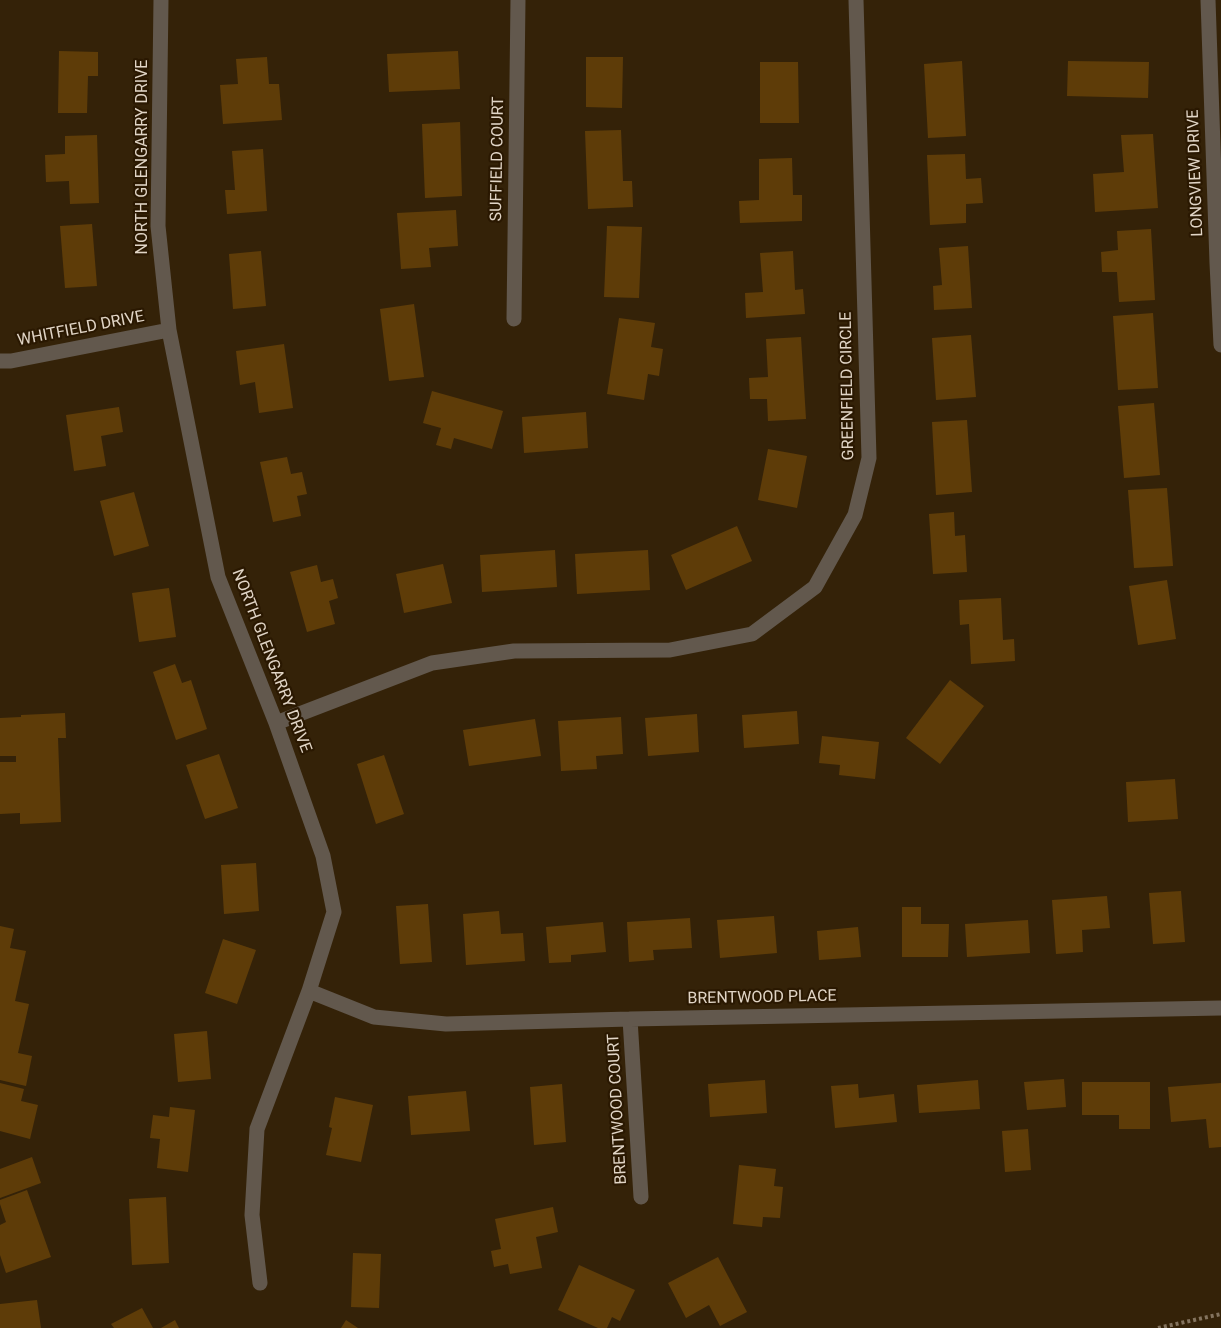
<!DOCTYPE html>
<html>
<head>
<meta charset="utf-8">
<style>
	body { margin:0 }
	canvas { display:block; background:#342208 }
</style>
</head>
<body>
<canvas width="1221" height="1328"></canvas>
<script>
const ctx = document.querySelector('canvas').getContext('2d');
ctx.lineJoin = 'round';
function fill(path, color) { ctx.fillStyle = color; ctx.fill(path, 'evenodd'); }
const poly = rows => new Path2D(rows.map(r => 'M' + r).join(''));
function trace(path, color, width, dash) { ctx.strokeStyle = color; ctx.lineWidth = width; ctx.lineCap = dash ? 'butt' : 'round'; ctx.setLineDash(dash || []); ctx.stroke(path); }
function label(font, color, halo, rows, align = 'center') {
  ctx.font = font + ' Roboto,sans-serif'; ctx.lineWidth = 4.5; ctx.setLineDash([]); ctx.textBaseline = 'middle'; ctx.strokeStyle = halo; ctx.fillStyle = color; for (const [text, x, y, turn = 0] of rows) {
    ctx.save(); ctx.translate(x, y); ctx.rotate((+turn || 0) * Math.PI / 180); ctx.textAlign = isNaN(turn) ? turn : align; if (halo) ctx.strokeText(text, 0, 0); ctx.fillText(text, 0, 0); ctx.restore();
  }
}
fill(poly([
	[59,51,98,52,98,76,88,76,87,113,58,113],
	[458,51,460,89,389,92,387,54],
	[267,57,269,84,279,84,282,120,223,124,220,85,238,84,236,59],
	[586,57,623,57,622,108,586,107],
	[962,61,966,136,928,138,924,64],
	[1068,61,1149,62,1148,98,1067,96],
	[760,62,798,62,799,123,760,123],
	[460,122,462,196,425,198,422,124],
	[621,130,623,181,632,181,633,207,588,209,585,131],
	[1153,134,1158,208,1095,212,1093,174,1124,172,1121,135],
	[97,135,99,203,70,204,69,181,46,182,45,155,65,154,65,136],
	[263,149,267,211,227,214,225,190,235,190,232,151],
	[965,154,966,179,981,178,983,203,966,204,966,223,930,225,927,155],
	[792,158,793,195,802,195,802,221,740,223,739,201,759,200,759,159],
	[456,210,458,246,429,248,431,267,401,269,397,213],
	[92,224,97,286,65,288,60,226],
	[607,226,642,227,639,298,604,297],
	[1151,229,1155,300,1119,302,1117,272,1102,272,1101,252,1118,250,1117,231],
	[968,246,972,308,934,310,933,286,942,285,939,248],
	[261,251,266,306,233,309,229,254],
	[793,251,795,290,803,289,805,314,746,318,745,293,763,292,760,253],
	[414,304,424,377,389,381,380,309],
	[1153,313,1158,388,1118,390,1113,316],
	[619,318,655,323,651,347,663,349,659,376,648,374,644,400,607,394],
	[971,335,976,397,936,400,932,338],
	[801,337,806,419,768,421,767,399,750,399,749,378,768,377,766,339],
	[284,344,293,408,259,413,255,382,240,385,236,351],
	[432,391,503,411,492,449,454,438,451,449,436,445,441,428,423,423],
	[1154,403,1160,475,1124,478,1118,406],
	[119,407,123,432,101,436,106,466,74,471,66,415],
	[586,412,588,448,524,453,522,417],
	[967,420,972,492,936,495,932,422],
	[768,449,807,456,797,508,758,500],
	[287,457,291,474,302,472,307,494,297,496,301,516,273,522,260,462],
	[1167,488,1173,566,1134,568,1128,490],
	[134,492,149,546,114,556,100,501],
	[954,512,955,536,965,535,967,572,933,574,929,514],
	[737,526,752,561,686,590,671,555],
	[555,550,557,587,482,592,480,555],
	[648,550,650,590,577,594,575,554],
	[443,564,452,603,404,613,396,574],
	[317,565,321,582,333,579,338,598,329,601,335,624,307,632,290,572],
	[1167,580,1176,639,1138,645,1129,586],
	[169,588,176,637,139,642,132,593],
	[1001,598,1003,640,1014,639,1015,661,971,664,969,624,960,625,959,600],
	[175,664,182,683,191,680,207,729,176,740,153,672],
	[950,680,984,706,940,764,906,738],
	[797,711,799,744,744,748,742,715],
	[65,713,66,738,58,738,61,822,20,824,20,813,0,814,0,762,16,762,16,756,0,756,0,718,21,717,21,715],
	[697,714,699,752,648,756,645,718],
	[621,717,623,754,596,756,597,769,561,771,558,721],
	[535,719,541,756,469,766,463,730],
	[822,736,879,742,875,779,839,775,840,765,819,763],
	[219,754,238,808,205,819,186,765],
	[384,755,404,814,376,824,357,764],
	[1175,779,1178,819,1128,822,1126,782],
	[256,863,259,911,224,914,221,865],
	[1181,891,1185,942,1153,944,1149,893],
	[1107,896,1110,928,1082,930,1083,952,1056,954,1052,900],
	[428,904,432,962,400,964,396,906],
	[902,907,921,907,921,924,949,924,948,957,902,957],
	[499,911,501,934,523,933,525,961,466,965,463,914],
	[774,916,777,953,720,958,717,920],
	[690,918,692,948,653,950,654,960,629,962,627,922],
	[1028,920,1030,953,967,957,965,924],
	[603,922,606,952,571,955,571,962,549,963,546,927],
	[0,926,14,929,10,948,26,951,15,1001,29,1004,18,1053,32,1056,26,1086,0,1080],
	[858,927,861,957,819,960,817,931],
	[223,939,256,950,237,1004,205,993],
	[207,1031,211,1079,178,1082,174,1034],
	[1064,1079,1066,1107,1027,1110,1024,1082],
	[765,1080,767,1113,710,1117,708,1084],
	[978,1080,980,1109,919,1113,917,1085],
	[1082,1082,1150,1082,1150,1129,1119,1129,1119,1115,1082,1115],
	[0,1083,24,1089,21,1101,38,1105,30,1139,0,1131],
	[1221,1083,1221,1147,1209,1148,1206,1119,1171,1122,1168,1087],
	[562,1084,566,1142,534,1145,530,1087],
	[858,1084,859,1098,894,1094,897,1122,835,1128,831,1086],
	[466,1091,470,1131,411,1135,408,1096],
	[335,1097,373,1105,361,1162,326,1155,332,1128,329,1127],
	[170,1107,195,1110,188,1172,157,1168,160,1139,150,1138,153,1115,169,1117],
	[1028,1129,1031,1170,1005,1172,1002,1131],
	[32,1157,41,1183,0,1198,0,1169],
	[739,1165,776,1169,774,1186,783,1187,780,1218,763,1217,762,1227,733,1224],
	[27,1190,51,1257,6,1273,0,1255,0,1225,6,1222,0,1204,0,1200],
	[166,1197,169,1263,132,1265,129,1199],
	[553,1207,558,1232,536,1237,542,1268,510,1274,508,1264,494,1267,491,1251,501,1249,495,1219],
	[353,1253,381,1254,379,1308,351,1307],
	[718,1257,747,1312,720,1326,709,1305,686,1318,668,1283],
	[579,1265,635,1290,620,1321,612,1317,607,1328,598,1328,558,1310],
	[37,1300,41,1328,0,1328,0,1304],
	[142,1308,153,1328,114,1328,111,1324],
	[175,1320,179,1328,161,1328],
	[346,1320,358,1328,341,1328]
]), '#5e3c08');
trace(poly([
	[1158,1328,1221,1314]
]), '#83735e', 4, [3, 3]);
trace(poly([
	[161,0,158,226,169,330,218,577,276,723,323,856,334,912,309,991,257,1129,252,1215,260,1283],
	[1208,0,1217,263,1221,345],
	[514,319,518,0],
	[0,361,11,361,169,330],
	[276,723,432,663,514,651,670,650,752,634,815,587,855,515,869,458,856,0],
	[309,991,374,1017,446,1024,630,1019,1221,1008],
	[630,1019,641,1197]
]), '#62584d', 15);
label('16px', '#e1d5c6', '#2a1801', [
	["NORTH GLENGARRY DRIVE",143,157,-90],
	["SUFFIELD COURT",498,159,-89],
	["LONGVIEW DRIVE",1196,173,-92],
	["WHITFIELD DRIVE",81,329,-11],
	["GREENFIELD CIRCLE",848,386,-91],
	["NORTH GLENGARRY DRIVE",271,661,69],
	["BRENTWOOD PLACE",762,998,-1],
	["BRENTWOOD COURT",618,1109,-93]
]);
</script>
</body>
</html>
